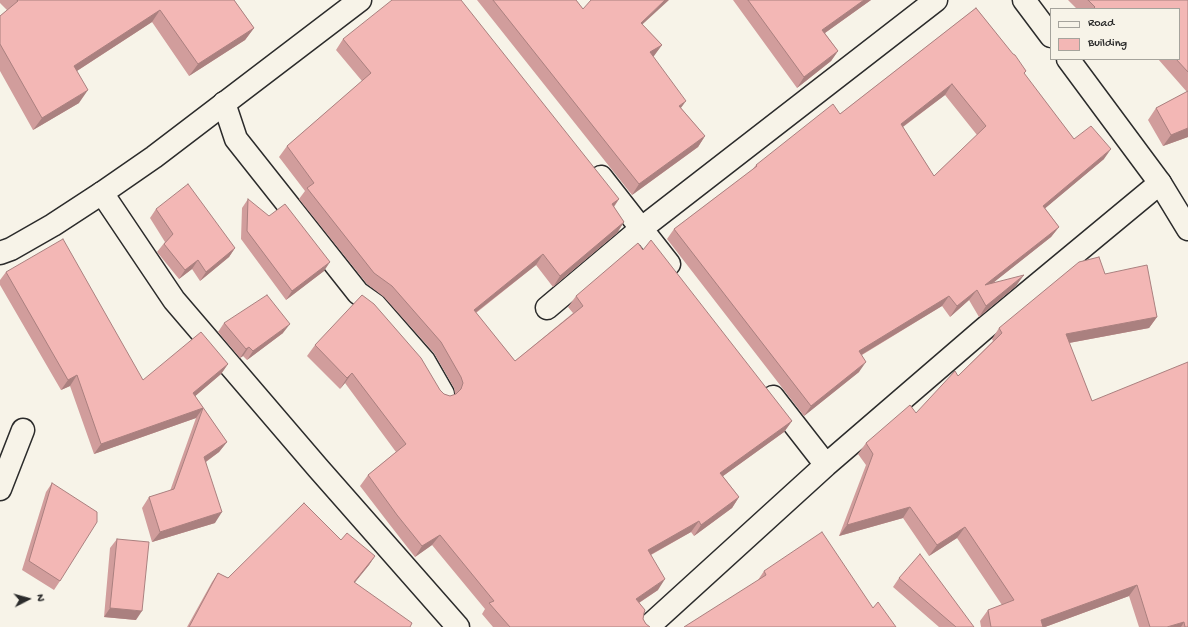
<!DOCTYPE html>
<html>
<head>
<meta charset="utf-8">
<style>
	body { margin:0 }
	#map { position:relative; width:1188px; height:627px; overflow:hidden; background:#f7f3e8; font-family:"Gochi Hand",sans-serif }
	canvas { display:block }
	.legend { position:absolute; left:1050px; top:8px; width:130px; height:52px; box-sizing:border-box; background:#f7f3e8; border:1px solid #a5a39c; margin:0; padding:5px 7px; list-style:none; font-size:12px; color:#2b2b2b }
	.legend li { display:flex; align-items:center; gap:8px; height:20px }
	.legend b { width:20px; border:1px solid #a5a39c }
	.north { position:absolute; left:8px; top:579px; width:40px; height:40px; -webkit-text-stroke:3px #f7f3e8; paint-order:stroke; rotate:84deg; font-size:11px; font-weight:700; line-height:16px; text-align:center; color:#2b2b2b }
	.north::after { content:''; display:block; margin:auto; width:14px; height:18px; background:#2b2b2b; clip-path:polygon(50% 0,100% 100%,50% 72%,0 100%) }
</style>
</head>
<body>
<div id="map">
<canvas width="1188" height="627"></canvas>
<ul class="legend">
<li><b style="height:5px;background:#f7f3e8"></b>Road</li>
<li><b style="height:11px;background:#f3b7b5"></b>Building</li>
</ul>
<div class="north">N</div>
</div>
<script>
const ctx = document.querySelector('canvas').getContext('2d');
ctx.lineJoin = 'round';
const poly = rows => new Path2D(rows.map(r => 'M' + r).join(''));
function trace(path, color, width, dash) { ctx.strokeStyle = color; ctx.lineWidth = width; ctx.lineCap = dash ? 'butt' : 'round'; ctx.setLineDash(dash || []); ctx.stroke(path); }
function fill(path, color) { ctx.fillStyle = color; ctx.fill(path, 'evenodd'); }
const minor = poly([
	[224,103,236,139,358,293,375,305,424,361,443,394],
	[601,177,669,264],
	[102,193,174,300,318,468,458,627],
	[547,308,642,228,936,0],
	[773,397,826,465],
	[0,489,23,430],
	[648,627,826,465,985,328,1160,183]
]);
const trunk = poly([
	[1024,0,1051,36],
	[1068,59,1160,183,1188,229],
	[0,253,11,249,53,225,102,193,154,157,360,0]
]);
trace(minor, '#2b2b2b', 25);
trace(trunk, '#2b2b2b', 25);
trace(minor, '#f7f3e8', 22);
trace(trunk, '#f7f3e8', 22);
fill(poly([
	[0,0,234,0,254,28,245,40,189,76,152,22,77,71,79,103,33,130,0,71,0,16,7,10,0,3],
	[477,0,576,0,583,9,643,25,662,45,653,56,681,108,705,136,698,147,632,195],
	[733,0,871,0,825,33,838,51,831,61,797,88],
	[1068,0,1188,0,1188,137,1163,146,1148,120,1156,108,1187,92,1158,59,1179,59,1179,9,1077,9],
	[976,8,1026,71,1024,74,1074,139,1104,159,1045,208,1059,227,1051,237,994,282,1016,286,979,317,969,300,950,317,942,306,862,355,859,372,804,416,667,239,674,229,752,170,756,165,840,114],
	[945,95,977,135,934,176,903,127],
	[343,39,619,199,614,207,624,222,617,233,553,287,536,265,476,313,515,361,573,313,568,307,576,296,643,250,792,421,784,432,723,476,739,497,732,508,694,536,691,532,651,555,658,590,639,603,644,613,643,619,646,624,650,627,493,627,482,614,485,609,432,545,415,557,390,525,360,486,368,475,396,452,345,383,340,389,307,356,315,345,440,390,444,394,450,396,455,395,455,394,454,388,434,353,384,297,367,284,299,199,305,191,279,157,287,146,362,81,336,50],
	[248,199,324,271,286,300,241,239,242,208],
	[156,209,235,248,229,257,200,281,192,269,179,279,157,252,165,242,150,218],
	[6,272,143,380,228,364,221,374,195,396,227,442,219,452,206,462,215,523,152,542,142,508,149,497,170,491,196,418,94,454,70,386,61,390,0,285,0,280],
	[1105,274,1157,317,1149,328,1069,343,1092,401,1188,627,1139,627,1129,596,1045,627,981,627,980,621,988,610,1002,605,957,538,929,556,903,518,839,536,866,465,858,454,866,443,916,413,958,376,993,341,992,339,999,328],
	[224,323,283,333,247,360,243,356,240,358,218,332],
	[52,483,60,581,54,590,22,570,46,492],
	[117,539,136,620,104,617,110,548],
	[341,540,375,556,369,565,354,583,410,627,187,627,212,582,218,573,228,578],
	[764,571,873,608,758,580],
	[899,578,974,627,939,627,893,587]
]), '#d19d9c');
fill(poly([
	[665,0,669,0,633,33,641,23],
	[864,0,871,0,815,40,822,30],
	[160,10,152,22,66,78,74,66],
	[254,28,245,40,189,76,198,64],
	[662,45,654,56,643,63,650,52],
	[838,51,831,61,797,88,804,77],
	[952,84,945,95,893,134,901,124],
	[88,90,79,103,33,130,42,118],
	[686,101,678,112,679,106],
	[1188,128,1188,137,1163,146,1171,135],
	[705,136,698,147,632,195,639,184],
	[1111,149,1104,159,1036,216,1043,206],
	[619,199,611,210,612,204],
	[624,222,617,233,553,287,560,276],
	[1059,227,1051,237,979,294,985,285],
	[235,248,229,257,200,281,206,272],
	[543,254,536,265,466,320,474,310],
	[198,260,192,269,179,279,185,270],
	[330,262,324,271,286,300,292,291],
	[1024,275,1016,286,979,317,986,306],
	[977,290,969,300,950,317,957,306],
	[949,296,942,306,851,361,859,351],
	[1157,317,1149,328,1058,345,1066,334],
	[290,324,283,333,247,360,253,351],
	[249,347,243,356,240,358,246,349],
	[866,362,859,372,804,416,811,406],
	[228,364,221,374,186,404,193,393],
	[352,373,345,383,340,389,347,378],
	[77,375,70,386,61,390,68,380],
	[203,408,196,418,94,454,101,444],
	[792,421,784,432,712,484,720,473],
	[227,442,219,452,197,468,204,457],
	[739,497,732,508,694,536,701,525],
	[910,507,903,518,839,536,847,525],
	[222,512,215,523,152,542,160,532],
	[699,521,691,532,641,560,648,550],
	[965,527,957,538,929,556,937,545],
	[440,535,432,545,415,557,422,546],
	[375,556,369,565,348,591,354,582],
	[665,579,658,590,628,610,636,599],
	[1137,585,1129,596,1045,627,1037,627,1041,620],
	[110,608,142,611,136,620,104,617],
	[1184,622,1181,627,1167,627]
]), '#aa807f');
const building = poly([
	[17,0,234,0,254,28,198,64,160,10,74,66,88,90,42,118,0,44,0,16,18,1,17,0],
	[392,0,461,0,619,199,612,204,624,222,560,276,543,254,474,310,515,361,583,306,576,296,638,243,643,250,651,240,792,421,720,473,739,497,701,525,699,521,648,550,665,579,636,599,645,610,644,613,643,619,646,624,650,627,510,627,489,603,494,601,440,535,422,546,397,515,368,475,406,444,352,373,347,378,315,345,362,295,374,304,421,358,440,390,444,394,450,396,456,394,461,389,463,383,461,377,441,342,392,286,374,273,307,188,314,183,287,146,371,73,343,39,392,0],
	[493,0,576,0,583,9,591,0,665,0,641,23,662,45,650,52,686,101,679,106,705,136,639,184,493,0],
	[748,0,864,0,822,30,838,51,804,77,748,0],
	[1088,0,1188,0,1188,72,1176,59,1179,59,1179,9,1093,9,1095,7,1088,0],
	[976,8,1013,54,1015,55,1026,71,1024,73,1074,139,1091,126,1111,149,1043,206,1059,227,985,285,1024,275,986,306,977,290,957,306,949,296,859,351,866,362,811,406,674,229,757,166,756,165,833,104,840,114,976,8],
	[952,84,986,126,934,176,901,124,952,84],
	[1188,91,1188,128,1171,135,1156,108,1188,91],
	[188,184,235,248,206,272,198,260,185,270,164,244,173,234,156,209,188,184],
	[248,199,269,216,285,204,330,262,292,291,247,231,248,199],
	[63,239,143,380,201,332,228,364,193,393,227,442,204,457,222,512,160,532,149,497,174,489,203,408,101,444,77,375,68,380,6,272,63,239],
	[1099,257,1105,274,1147,265,1157,317,1066,334,1092,401,1188,362,1188,627,1185,627,1184,622,1167,627,1150,627,1137,585,1041,620,1043,627,991,627,988,610,1014,600,965,527,937,545,910,507,847,525,873,454,866,443,910,405,916,413,955,371,958,376,1002,333,999,328,1079,262,1099,257],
	[267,295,290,324,253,351,249,347,246,349,224,323,267,295],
	[52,483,97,512,97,522,60,581,29,561,52,483],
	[304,503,341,540,347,533,375,556,354,582,412,623,410,627,189,627,218,573,228,578,304,503],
	[822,532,873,608,878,602,896,627,684,627,766,575,764,571,822,532],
	[117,539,149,542,142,611,110,608,117,539],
	[920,554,974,627,956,627,899,578,920,554]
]);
fill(building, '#f3b7b5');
trace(building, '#aa807f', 1);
</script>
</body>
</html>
